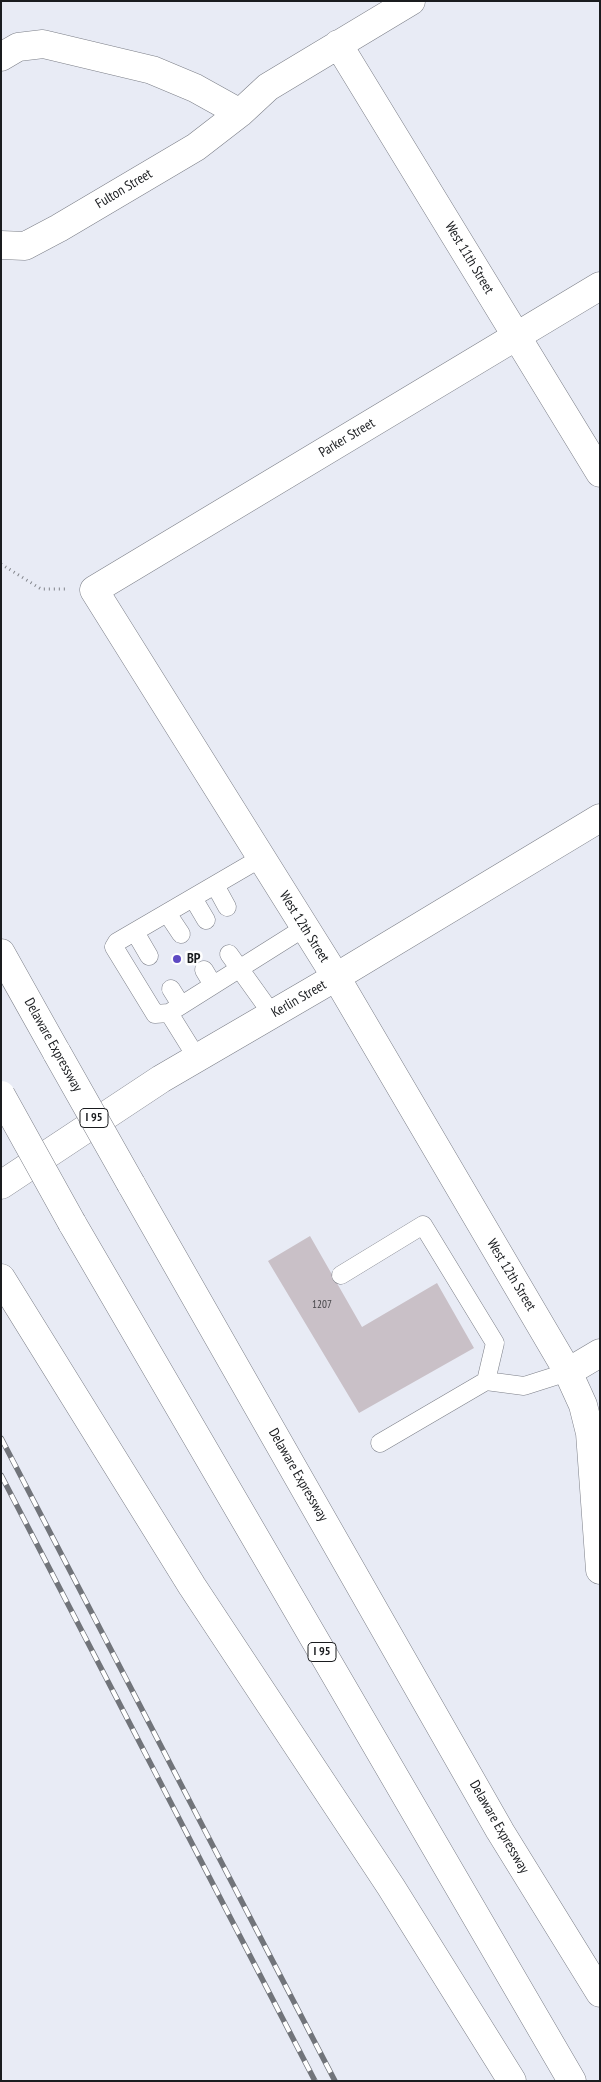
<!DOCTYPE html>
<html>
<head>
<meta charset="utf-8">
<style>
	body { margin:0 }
	#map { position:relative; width:601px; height:2082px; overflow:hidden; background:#e8ebf5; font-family:"PT Sans Narrow",sans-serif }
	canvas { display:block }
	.frame { position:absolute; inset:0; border:2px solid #1a1c1f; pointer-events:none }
</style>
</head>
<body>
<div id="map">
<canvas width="601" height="2082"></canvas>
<div class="frame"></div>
</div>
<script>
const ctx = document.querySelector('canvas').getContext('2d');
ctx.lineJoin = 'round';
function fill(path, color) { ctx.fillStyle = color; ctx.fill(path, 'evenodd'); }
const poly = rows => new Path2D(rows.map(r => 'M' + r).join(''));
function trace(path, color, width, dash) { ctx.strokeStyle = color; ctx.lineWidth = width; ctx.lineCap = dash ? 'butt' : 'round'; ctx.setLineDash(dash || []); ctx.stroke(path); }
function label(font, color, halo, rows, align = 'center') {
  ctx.font = font + ' "PT Sans Narrow",sans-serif'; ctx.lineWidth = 5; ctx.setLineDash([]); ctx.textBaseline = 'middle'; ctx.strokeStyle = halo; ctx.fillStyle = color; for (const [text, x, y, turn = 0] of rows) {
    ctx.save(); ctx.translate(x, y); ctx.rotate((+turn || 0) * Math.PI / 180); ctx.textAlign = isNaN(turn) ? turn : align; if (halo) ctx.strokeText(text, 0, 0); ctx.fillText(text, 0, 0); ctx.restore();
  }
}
fill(poly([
	[310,1236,362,1327,437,1283,474,1348,359,1413,268,1261]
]), '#c9c0c7');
const lane = poly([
	[215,885,227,907],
	[193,898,206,920],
	[167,913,181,934],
	[135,932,149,956],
	[229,954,272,1014],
	[204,970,213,985],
	[171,989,181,1005],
	[169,1013,304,928],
	[197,1058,169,1013,155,1014,114,947,117,942,261,858],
	[341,1275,423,1225,495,1343,486,1381],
	[380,1443,486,1381,524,1386,568,1372]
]);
const street = poly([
	[338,44,600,473],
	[1,57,18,47,43,44,152,70,195,88,240,113],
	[1,245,25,246,59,228,196,147,240,113,268,87,411,1],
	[336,977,94,590,600,286],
	[568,1372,600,1353]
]);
const secondary = poly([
	[336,977,568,1372],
	[1,1185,161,1079,336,977,600,818]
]);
const highway = poly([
	[1,953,57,1053],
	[131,1184,500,1831,600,1993],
	[72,1223,572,2081],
	[1,1278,192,1586,391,1887,512,2081],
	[568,1372,583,1405,590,1433,600,1570]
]);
trace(lane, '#7b7e87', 19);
trace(street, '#7b7e87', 29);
trace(secondary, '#7b7e87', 29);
trace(highway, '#7b7e87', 29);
trace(poly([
	[1,564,41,589,65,589]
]), '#82858b', 3, [1, 4]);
trace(lane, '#fff', 18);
trace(street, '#fff', 28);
trace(secondary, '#fff', 28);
trace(highway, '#fff', 28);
const rail = poly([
	[1,1438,335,2081],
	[1,1475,315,2081]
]);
trace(rail, '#71747a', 5.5);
trace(rail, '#fff', 4, [11]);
const highwayBridge = poly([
	[57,1053,131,1184],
	[1,1095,72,1223]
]);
trace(highwayBridge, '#7b7e87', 29, []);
trace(highwayBridge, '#fff', 28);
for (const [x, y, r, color] of [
	[177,959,5,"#5e4ac3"]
]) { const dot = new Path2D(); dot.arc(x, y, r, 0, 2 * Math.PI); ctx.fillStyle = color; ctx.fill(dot); trace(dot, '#fff', 2); }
label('11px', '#464549', null, [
	["1207",322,1305]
]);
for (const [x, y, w] of [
	[94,1118,28],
	[322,1652,28]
]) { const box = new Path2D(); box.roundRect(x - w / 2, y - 9.5, w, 19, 4); ctx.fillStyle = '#fff'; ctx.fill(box); trace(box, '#1a1c1f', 1); }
label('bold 12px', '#1a1c1f', null, [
	["I 95",94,1118],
	["I 95",322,1652]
]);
label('14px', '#1a1c1f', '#fff', [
	["Fulton Street",124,189,-31],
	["West 11th Street",469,258,59],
	["Parker Street",347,438,-31],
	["West 12th Street",304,927,58],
	["Kerlin Street",299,999,-30],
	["Delaware Expressway",53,1045,61],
	["West 12th Street",511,1275,59],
	["Delaware Expressway",298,1475,60],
	["Delaware Expressway",499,1827,60]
]);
label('bold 14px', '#1a1c1f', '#fff', [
	["BP",187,959]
], 'left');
</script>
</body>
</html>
